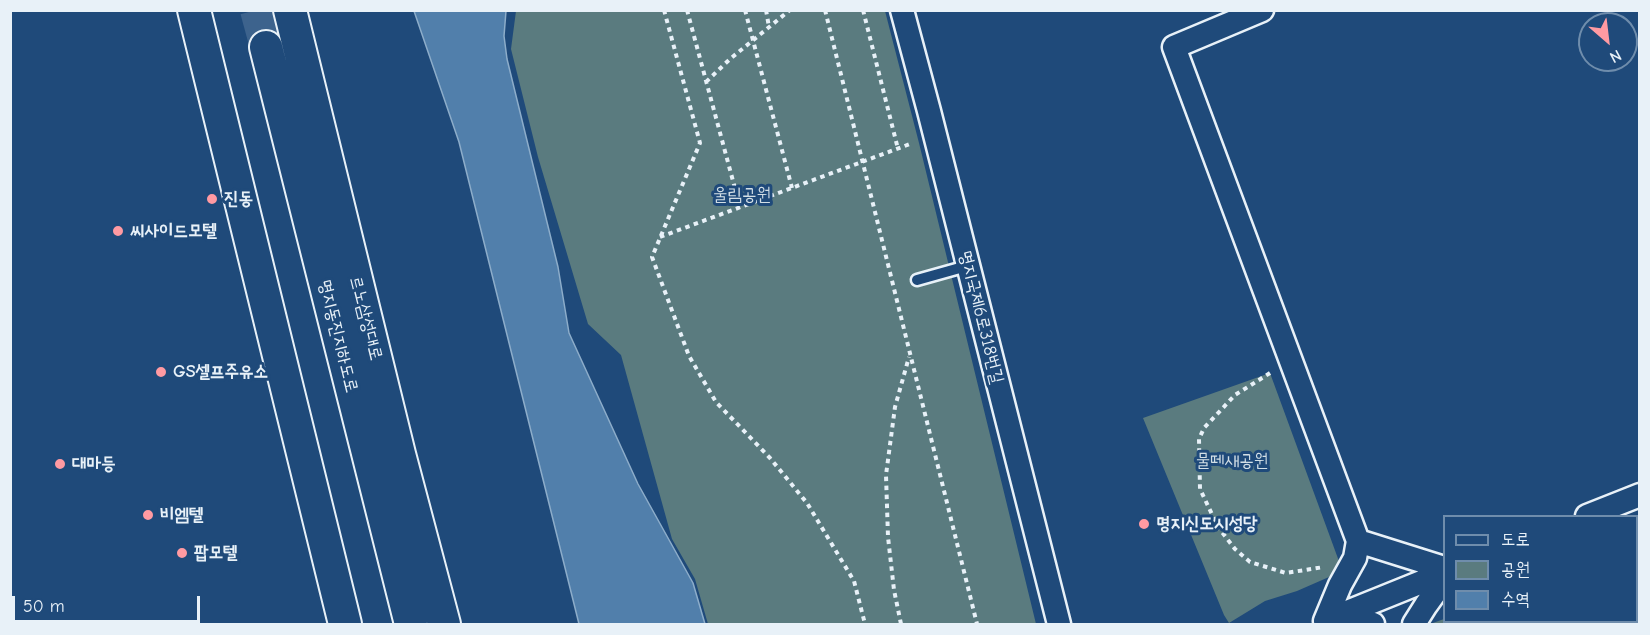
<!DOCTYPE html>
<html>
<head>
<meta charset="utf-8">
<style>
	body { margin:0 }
	#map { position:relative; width:1650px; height:635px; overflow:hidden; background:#1f4a7a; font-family:"Comic Neue","Poor Story",sans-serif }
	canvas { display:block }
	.frame { position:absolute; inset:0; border:12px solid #e8f1f8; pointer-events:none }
	.legend { position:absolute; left:1443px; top:515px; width:195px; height:108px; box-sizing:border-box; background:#1f4a7a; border:2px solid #6f8dac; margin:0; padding:8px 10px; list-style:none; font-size:18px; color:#e8f1f8 }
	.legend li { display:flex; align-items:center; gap:12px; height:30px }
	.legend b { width:30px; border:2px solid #6f8dac }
	.north { position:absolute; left:1578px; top:12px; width:60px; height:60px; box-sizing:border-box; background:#1f4a7a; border:2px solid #6f8dac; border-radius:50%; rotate:152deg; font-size:16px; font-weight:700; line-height:24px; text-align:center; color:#e8f1f8 }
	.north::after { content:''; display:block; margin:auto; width:21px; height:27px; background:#ff9aa2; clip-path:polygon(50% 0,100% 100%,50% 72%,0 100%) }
	.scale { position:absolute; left:12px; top:596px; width:188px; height:27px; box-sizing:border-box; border:3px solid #e8f1f8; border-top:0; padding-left:8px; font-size:18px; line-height:21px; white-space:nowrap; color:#e8f1f8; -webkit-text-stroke:4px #1f4a7a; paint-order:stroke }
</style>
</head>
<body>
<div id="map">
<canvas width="1650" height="635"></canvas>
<div class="frame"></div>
<ul class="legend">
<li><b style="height:8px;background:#1f4a7a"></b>도로</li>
<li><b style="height:16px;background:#5a7b7f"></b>공원</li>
<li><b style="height:16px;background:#517fab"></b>수역</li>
</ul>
<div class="north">N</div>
<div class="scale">50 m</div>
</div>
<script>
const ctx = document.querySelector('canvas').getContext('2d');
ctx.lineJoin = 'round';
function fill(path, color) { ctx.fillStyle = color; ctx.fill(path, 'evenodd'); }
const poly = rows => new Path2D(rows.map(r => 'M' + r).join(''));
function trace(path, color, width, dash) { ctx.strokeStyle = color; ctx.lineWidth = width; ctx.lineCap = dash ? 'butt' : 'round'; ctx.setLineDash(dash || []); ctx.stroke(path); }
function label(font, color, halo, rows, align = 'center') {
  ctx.font = font + ' "Comic Neue","Poor Story",sans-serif'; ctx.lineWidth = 6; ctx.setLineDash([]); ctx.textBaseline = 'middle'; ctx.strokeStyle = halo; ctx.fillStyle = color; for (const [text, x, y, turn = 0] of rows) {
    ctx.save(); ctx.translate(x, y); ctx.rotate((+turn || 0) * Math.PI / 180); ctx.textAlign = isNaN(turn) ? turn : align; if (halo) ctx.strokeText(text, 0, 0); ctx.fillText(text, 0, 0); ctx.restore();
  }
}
fill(poly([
	[516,11,885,11,919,143,1036,624,708,624,695,579,672,539,621,355,588,324,538,157,511,49],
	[1270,373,1340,564,1329,577,1297,591,1265,601,1229,623,1224,615,1143,418],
	[1639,543,1639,624,1430,624,1444,619,1444,622,1636,622,1636,544]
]), '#5a7b7f');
const water = poly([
	[414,11,506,11,504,36,507,59,558,267,569,333,638,484,693,583,705,624,579,624,459,142,414,11]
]);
fill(water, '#517fab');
trace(water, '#8dadca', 1.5);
trace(poly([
	[256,10,266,47]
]), '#3d638d', 32, [32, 16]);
const service = poly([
	[917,280,967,266]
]);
const minor = poly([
	[902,10,929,111,1059,624],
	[1262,10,1174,47,1358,541,1355,558,1340,585,1325,621,1370,623,1373,624],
	[1587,516,1640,495],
	[1358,541,1444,568],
	[1335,617,1444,573],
	[1414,624,1426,605,1444,580]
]);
const secondary = poly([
	[194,10,345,624],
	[290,10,399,454,444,624],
	[266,47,411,624]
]);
trace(service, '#e8f1f8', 15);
trace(minor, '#e8f1f8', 27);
trace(secondary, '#e8f1f8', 36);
trace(poly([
	[664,10,700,143,652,257,689,356,716,402,770,458,807,503,854,581,865,624],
	[687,10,740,207],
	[745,10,792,188],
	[766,10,769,27],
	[825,10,977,624],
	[863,10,898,149],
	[706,82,730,59,790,10],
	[660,237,910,144],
	[1270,373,1235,395,1204,428,1199,439,1200,489,1218,527,1235,549,1250,562,1286,573,1324,567],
	[901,624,894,590,888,537,886,475,895,407,909,357]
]), '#e8f1f8', 4, [4.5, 4.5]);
trace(service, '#1f4a7a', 10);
trace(minor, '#1f4a7a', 22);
trace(secondary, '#1f4a7a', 32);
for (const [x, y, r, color] of [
	[212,199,6,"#ff9aa2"],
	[118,231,6,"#ff9aa2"],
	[161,372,6,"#ff9aa2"],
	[60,464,6,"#ff9aa2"],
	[148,515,6,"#ff9aa2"],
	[1144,524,6,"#ff9aa2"],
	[182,553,6,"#ff9aa2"]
]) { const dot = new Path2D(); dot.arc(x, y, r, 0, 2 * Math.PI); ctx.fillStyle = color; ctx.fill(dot); trace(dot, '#1f4a7a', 2); }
label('18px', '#d3dfe6', '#1f4a7a', [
	["울림공원",742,195],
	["물떼새공원",1232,461]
]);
label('bold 18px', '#e8f1f8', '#1f4a7a', [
	["진동",224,199],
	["씨사이드모텔",130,231],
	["GS셀프주유소",173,372],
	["대마등",72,464],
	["비엠텔",160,515],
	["명지신도시성당",1156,524],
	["팝모텔",194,553]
], 'left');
label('18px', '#e8f1f8', '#1f4a7a', [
	["명지국제6로318번길",981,317,76],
	["르노삼성대로",366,318,76],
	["명지동진지하도로",338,336,76]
]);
</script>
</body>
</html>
